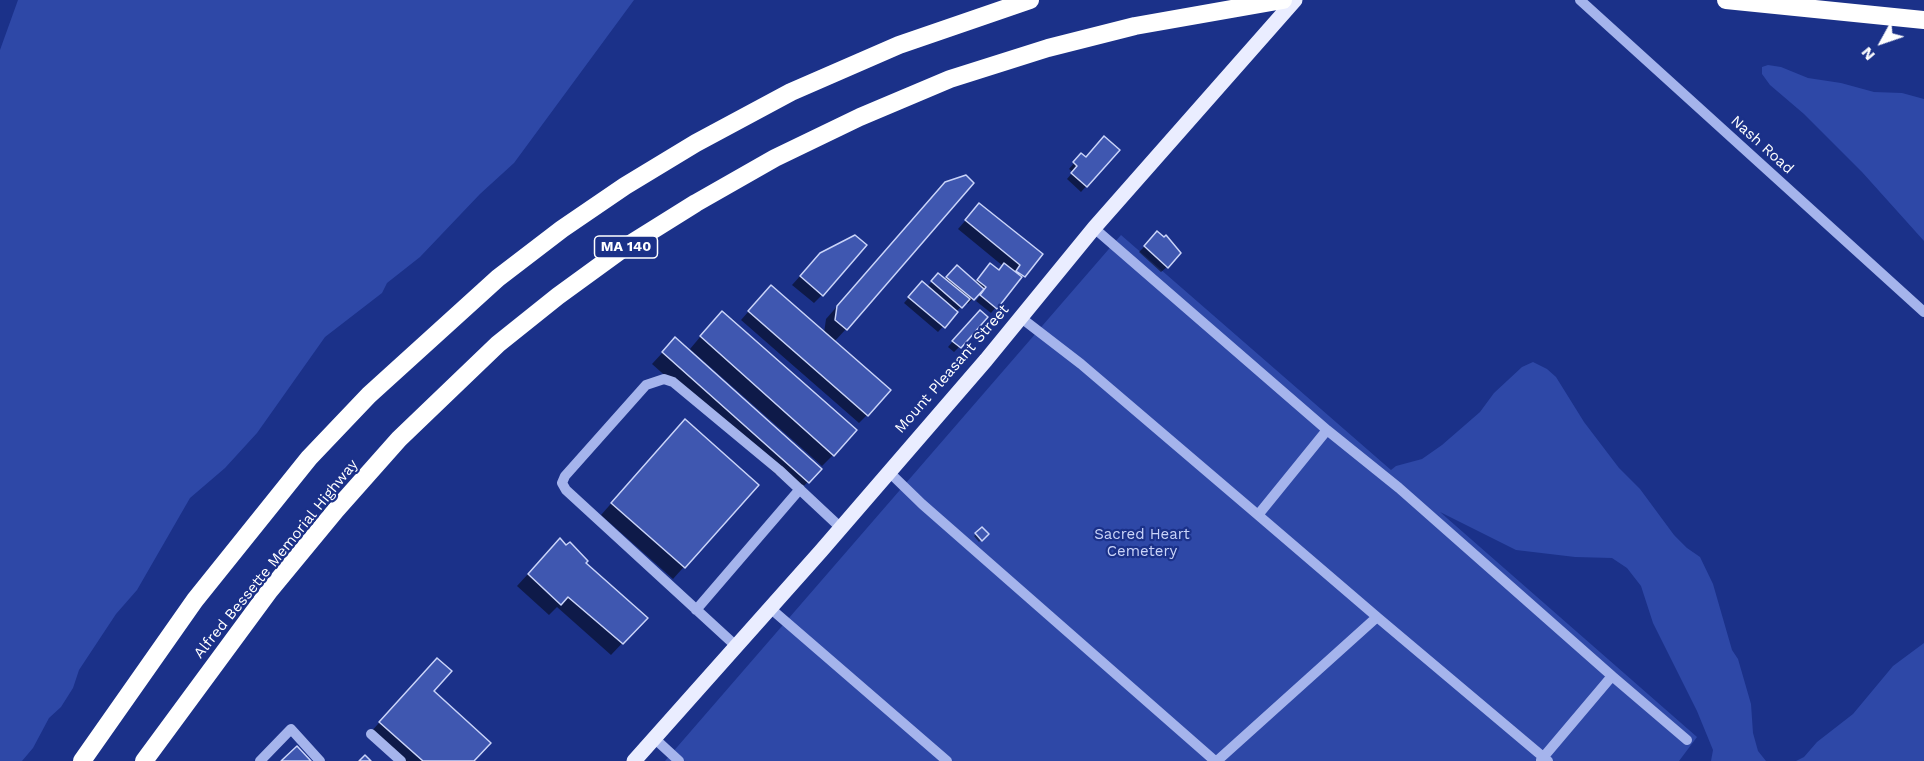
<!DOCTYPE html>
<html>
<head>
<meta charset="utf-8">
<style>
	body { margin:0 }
	#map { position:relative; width:1924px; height:761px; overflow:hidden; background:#1b3189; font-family:"Work Sans",sans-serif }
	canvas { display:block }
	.north { position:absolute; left:1852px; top:12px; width:60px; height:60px; -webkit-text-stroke:4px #1b3189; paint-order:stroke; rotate:230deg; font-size:16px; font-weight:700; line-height:24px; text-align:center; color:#fff }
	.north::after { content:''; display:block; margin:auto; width:21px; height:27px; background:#fff; clip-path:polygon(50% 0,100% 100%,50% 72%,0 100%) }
</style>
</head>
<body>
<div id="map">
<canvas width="1924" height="761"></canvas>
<div class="north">N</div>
</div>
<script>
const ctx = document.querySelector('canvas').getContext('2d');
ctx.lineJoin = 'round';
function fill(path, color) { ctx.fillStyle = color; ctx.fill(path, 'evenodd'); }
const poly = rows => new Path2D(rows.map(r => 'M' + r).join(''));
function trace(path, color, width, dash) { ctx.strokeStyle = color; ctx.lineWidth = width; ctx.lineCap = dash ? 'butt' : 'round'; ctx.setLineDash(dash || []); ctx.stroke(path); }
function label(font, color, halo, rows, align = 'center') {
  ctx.font = font + ' "Work Sans",sans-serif'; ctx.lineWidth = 4.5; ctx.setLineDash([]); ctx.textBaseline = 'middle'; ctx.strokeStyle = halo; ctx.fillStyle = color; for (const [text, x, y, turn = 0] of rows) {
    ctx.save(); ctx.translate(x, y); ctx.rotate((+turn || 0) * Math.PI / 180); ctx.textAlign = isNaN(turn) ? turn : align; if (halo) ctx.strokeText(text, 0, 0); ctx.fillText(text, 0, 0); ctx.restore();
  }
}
fill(poly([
	[18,0,634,0,514,163,480,194,420,257,387,283,382,293,325,337,257,433,225,468,190,498,137,590,116,614,79,670,73,688,61,707,49,718,33,748,22,761,0,761,0,50],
	[1768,65,1781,67,1808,78,1841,83,1874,92,1902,93,1924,99,1924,241,1862,172,1804,114,1770,85,1762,74,1762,67],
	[1121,235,1391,470,1396,466,1422,459,1442,445,1480,412,1494,393,1522,367,1533,362,1547,369,1556,377,1584,422,1619,468,1640,489,1674,535,1687,548,1700,557,1713,584,1732,650,1738,659,1751,704,1753,733,1758,751,1766,761,1711,761,1713,750,1697,711,1653,623,1641,586,1627,568,1612,558,1575,557,1516,550,1440,512,1697,737,1679,761,665,761],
	[1924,643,1924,761,1796,761,1804,757,1817,742,1853,714,1893,666]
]), '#2e48a7');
fill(poly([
	[1118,151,1081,192,1067,179,1073,172,1069,169,1081,155,1086,159],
	[945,183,846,329,834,342,867,415,859,423,741,320,763,295,824,333,826,319],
	[979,205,1041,254,991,313,976,301,982,293,980,291,968,304,965,302,938,332,904,303,917,288,927,287,938,275,945,280,951,272,975,283,985,270,998,271,1003,266,958,229],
	[1152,239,1167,267,1161,272,1139,252],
	[812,263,822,295,814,303,792,285],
	[974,317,959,347,954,352,948,347],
	[711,324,833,455,822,466,690,349],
	[664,351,820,469,797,493,652,364],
	[674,432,757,485,673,579,601,515],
	[982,529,987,534,979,542,974,536],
	[566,547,646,618,611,655,557,607,549,615,517,586,549,551],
	[426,671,432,692,472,761,399,761,369,734]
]), '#0007');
const building = poly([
	[1104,136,1120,150,1087,187,1071,173,1077,166,1073,162,1081,153,1086,157,1104,136],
	[966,175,974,183,847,330,835,320,837,306,945,182,966,175],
	[979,203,1043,254,1025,277,1016,271,1020,265,965,220,979,203],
	[1157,231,1164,237,1166,235,1181,253,1168,268,1144,246,1157,231],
	[855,235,867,245,823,296,800,276,820,253,855,235],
	[990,263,999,270,1004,263,1022,277,997,309,980,295,986,287,977,280,990,263],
	[957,265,984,289,974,300,946,277,957,265],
	[938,273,970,299,962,308,931,281,938,273],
	[922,281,958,312,945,328,908,297,922,281],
	[771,285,891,390,868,416,748,311,771,285],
	[980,310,988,317,961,348,952,341,980,310],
	[722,311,857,430,834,456,700,336,722,311],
	[675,337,822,469,809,483,662,352,675,337],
	[685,419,759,485,685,568,611,503,685,419],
	[982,527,989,534,982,541,975,533,982,527],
	[560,538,566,545,570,542,588,561,586,563,648,618,623,644,568,597,561,605,528,574,560,538],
	[437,658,452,671,434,691,491,743,474,761,423,761,379,722,437,658],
	[297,746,311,761,281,761,297,746],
	[365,755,371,761,359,761,365,755]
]);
fill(building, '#3f57b0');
trace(building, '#cad4f9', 1.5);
trace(poly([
	[1580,0,1924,312],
	[1094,228,1327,430,1399,488,1612,676],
	[1020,317,1081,364,1258,515,1327,430],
	[888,471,922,504,1215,761],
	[1258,515,1377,617],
	[770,608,947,761],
	[696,610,800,489],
	[736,646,566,490,562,483,565,476,646,385,664,379,673,382,779,470,841,528],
	[371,734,401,761],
	[654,738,679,761],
	[1541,760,1612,676,1687,740],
	[260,761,291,729,320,761],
	[1217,761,1377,617,1548,761]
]), '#a5b4ec', 10);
trace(poly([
	[634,761,821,551,986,360,1094,228,1295,0]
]), '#eaedff', 15);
trace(poly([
	[1726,0,1924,20],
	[82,761,195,600,309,458,369,395,498,278,562,229,625,186,696,143,791,92,899,45,1030,0],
	[144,761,270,590,336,510,399,439,498,344,558,296,624,248,696,203,775,158,860,117,950,79,1048,48,1135,26,1283,0]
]), '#fff', 18);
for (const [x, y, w] of [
	[626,247,63]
]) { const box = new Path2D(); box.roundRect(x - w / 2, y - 11, w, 22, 4.5); ctx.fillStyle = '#1b3189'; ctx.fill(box); trace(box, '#fff', 1.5); }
label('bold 14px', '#fff', null, [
	["MA 140",626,247]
]);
label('15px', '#fff', '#1b3189', [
	["Nash Road",1762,145,42],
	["Mount Pleasant Street",952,369,-49],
	["Alfred Bessette Memorial Highway",276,559,-51]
]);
label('15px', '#cad4f9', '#1b3189', [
	["Sacred Heart",1142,535],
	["Cemetery",1142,552]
]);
</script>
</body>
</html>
